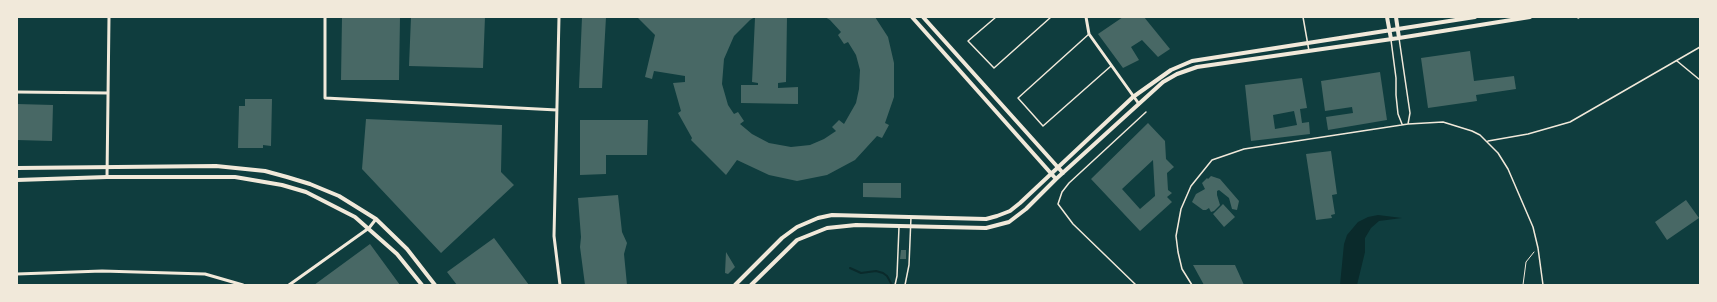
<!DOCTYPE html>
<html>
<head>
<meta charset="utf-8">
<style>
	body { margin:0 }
	#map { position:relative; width:1717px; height:302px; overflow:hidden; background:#0f3d3e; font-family:"DejaVu Sans",sans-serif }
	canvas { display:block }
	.frame { position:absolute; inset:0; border:18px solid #f1e9da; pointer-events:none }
</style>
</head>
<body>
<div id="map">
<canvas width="1717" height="302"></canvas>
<div class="frame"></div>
</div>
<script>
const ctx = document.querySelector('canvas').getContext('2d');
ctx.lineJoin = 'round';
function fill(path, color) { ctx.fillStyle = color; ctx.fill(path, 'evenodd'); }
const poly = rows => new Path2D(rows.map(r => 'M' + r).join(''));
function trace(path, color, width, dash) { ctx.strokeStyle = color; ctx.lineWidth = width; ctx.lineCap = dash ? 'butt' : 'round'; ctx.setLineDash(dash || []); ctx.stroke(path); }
fill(poly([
	[1378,215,1402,218,1379,221,1371,228,1365,238,1365,252,1357,285,1340,285,1344,244,1347,235,1358,222,1368,217]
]), '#0a2a2b');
trace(poly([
	[850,268,861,273,876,271,883,273,887,276,892,285]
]), '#0a2a2b', 2);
fill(poly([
	[342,17,400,17,399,80,341,80],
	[411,17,485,17,483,68,409,66],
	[582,17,606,17,602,88,579,88],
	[637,17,755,17,750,20,734,36,724,59,722,84,728,105,734,114,738,112,744,121,740,124,752,134,769,143,791,147,810,145,824,139,836,131,832,127,839,120,844,124,856,103,859,89,860,70,856,55,848,42,844,44,838,35,841,32,830,20,825,17,875,17,888,37,894,63,894,97,885,123,889,125,882,138,877,136,855,160,827,175,797,181,769,175,737,160,726,175,691,140,692,138,678,113,681,111,673,83,685,82,685,76,654,71,652,79,645,77,655,35],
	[787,17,786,82,778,83,778,88,798,87,798,104,741,103,741,85,758,85,758,83,752,82,755,18],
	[1123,17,1144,17,1170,49,1158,57,1142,40,1131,47,1139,60,1123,68,1098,34],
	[1470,51,1474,81,1514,76,1516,89,1476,95,1477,101,1428,108,1421,58],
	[1380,72,1387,120,1328,130,1326,117,1353,113,1352,107,1325,111,1321,81],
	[1302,78,1307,108,1300,109,1302,123,1309,122,1310,134,1251,141,1245,85],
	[1294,111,1297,125,1275,129,1273,115],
	[245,99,272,99,271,146,263,145,263,148,238,148,239,106,245,106],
	[17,104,53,105,52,141,17,140],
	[366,119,502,125,501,172,514,185,441,253,362,169],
	[580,120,648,120,647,155,606,155,606,174,580,175],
	[1148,123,1165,141,1166,159,1174,167,1167,173,1168,190,1172,193,1167,197,1172,202,1140,231,1091,179],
	[1153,160,1155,196,1140,209,1122,189],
	[1331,151,1337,194,1332,195,1335,214,1331,215,1332,218,1316,220,1306,154],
	[1211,176,1220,179,1239,201,1237,210,1232,209,1229,198,1219,190,1217,191,1217,195,1220,205,1214,211,1211,212,1209,208,1206,210,1203,210,1192,202,1196,194,1205,189,1202,183,1207,178,1208,179],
	[863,183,901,183,901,198,863,197],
	[618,195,622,232,627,243,624,254,627,285,585,285,580,247,581,237,578,198],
	[1686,200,1699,218,1667,240,1655,222],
	[1223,204,1235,217,1224,227,1213,214],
	[494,238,529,285,457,285,447,272],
	[370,244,400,285,314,285],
	[901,250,906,250,906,259,900,259],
	[726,252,735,267,728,274,725,273],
	[1193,265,1235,265,1244,285,1204,285]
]), '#486865');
trace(poly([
	[1523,285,1526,262,1534,252]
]), '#f1e9da', 1);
trace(poly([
	[996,17,968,41,994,68,1051,17],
	[1303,17,1309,51],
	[1578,18,1580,17],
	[1089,34,1018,98,1043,126,1111,66],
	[1399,38,1410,113,1408,124],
	[1391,40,1396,78,1396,95,1398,114,1402,124],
	[1677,61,1700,80],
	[1488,141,1528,134,1570,122,1700,47],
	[895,285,897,276,899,227],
	[905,285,909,265,911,217],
	[1136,285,1073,224,1058,204,1062,192,1069,183,1146,112],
	[1192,285,1182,269,1178,252,1176,236,1181,209,1191,186,1212,160,1244,149,1408,124,1443,122,1472,131,1480,135,1498,153,1508,169,1533,227,1538,248,1543,285]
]), '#f1e9da', 1.5);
trace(poly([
	[325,17,325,98,557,110],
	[559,17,554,236,560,285],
	[1086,17,1089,34,1139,104],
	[17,92,108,93],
	[107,177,109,17],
	[17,274,102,271,205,274,243,285],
	[289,285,369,228,376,219]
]), '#f1e9da', 3);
trace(poly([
	[912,17,1056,179],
	[923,17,1063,173],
	[1387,17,1391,39],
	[1396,17,1399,38],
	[17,168,216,166,265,171,287,177,310,184,339,196,376,219,407,249,435,285],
	[17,180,107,177,235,177,282,185,306,192,355,217,397,254,422,285],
	[735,285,782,238,797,227,818,218,832,215,986,219,997,216,1010,211,1020,203,1133,97,1171,70,1192,61,1475,17],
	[751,285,797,240,827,228,856,225,986,228,1009,222,1026,209,1056,179,1163,82,1177,74,1197,67,1399,38,1530,17]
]), '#f1e9da', 4);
</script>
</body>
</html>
